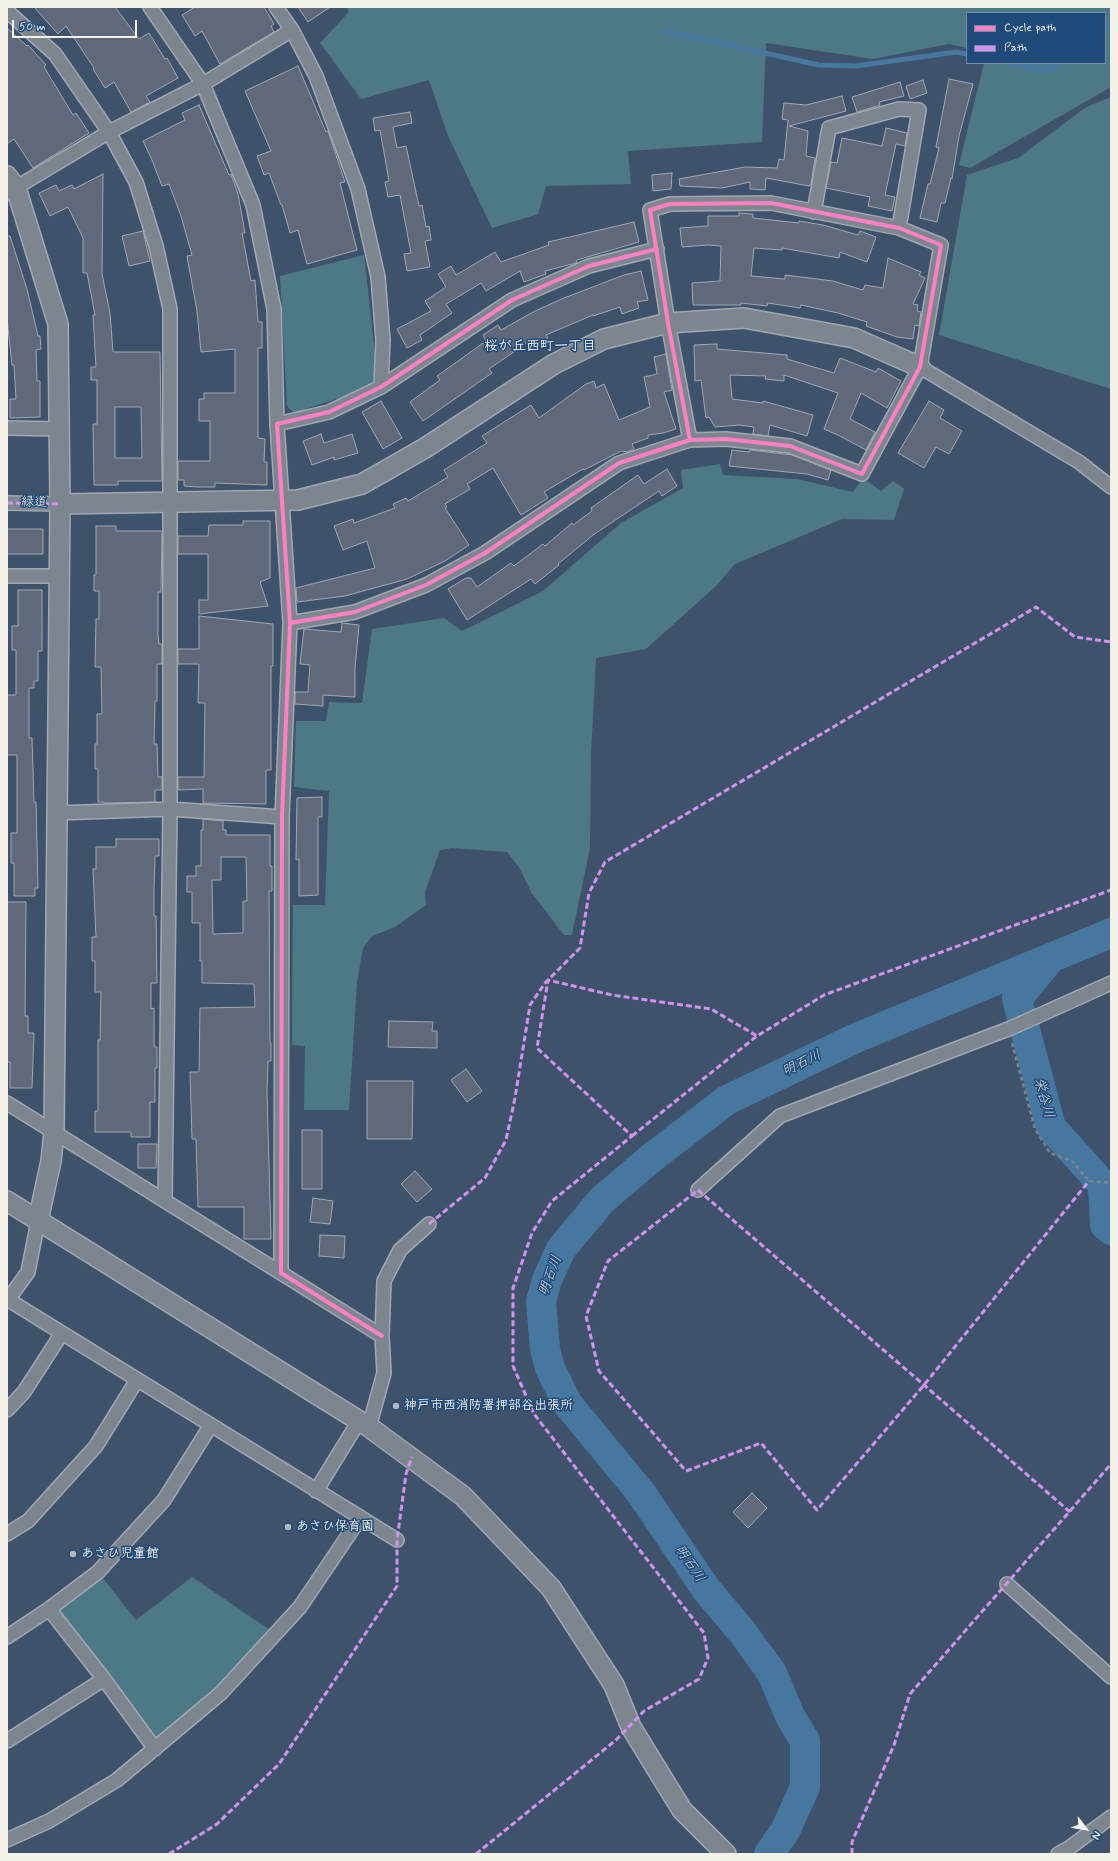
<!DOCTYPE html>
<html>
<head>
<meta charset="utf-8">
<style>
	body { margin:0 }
	#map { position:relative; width:1118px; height:1861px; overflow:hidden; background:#3e526b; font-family:Mynerve,sans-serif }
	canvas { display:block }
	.frame { position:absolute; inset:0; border:8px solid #f4f1e8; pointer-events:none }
	.legend { position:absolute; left:966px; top:12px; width:140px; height:52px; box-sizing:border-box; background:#1f4a7a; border:1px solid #748da6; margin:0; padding:5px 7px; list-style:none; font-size:12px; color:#f4f1e8 }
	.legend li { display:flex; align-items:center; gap:8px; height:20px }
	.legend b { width:20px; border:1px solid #748da6 }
	.north { position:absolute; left:1066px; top:1809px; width:40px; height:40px; -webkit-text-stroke:3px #1f4a7a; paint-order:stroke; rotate:121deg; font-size:11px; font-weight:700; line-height:16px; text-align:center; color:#f4f1e8 }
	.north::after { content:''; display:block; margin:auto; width:14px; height:18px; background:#f4f1e8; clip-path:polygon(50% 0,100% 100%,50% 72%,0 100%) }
	.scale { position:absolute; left:12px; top:20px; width:125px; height:18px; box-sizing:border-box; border:2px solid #f4f1e8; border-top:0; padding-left:5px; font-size:12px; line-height:14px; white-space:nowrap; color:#f4f1e8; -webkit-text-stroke:3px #1f4a7a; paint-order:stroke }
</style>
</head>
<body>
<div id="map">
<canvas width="1118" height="1861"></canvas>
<div class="frame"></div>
<ul class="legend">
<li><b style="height:5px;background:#ff80c0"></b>Cycle path</li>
<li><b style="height:5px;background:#d193ec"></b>Path</li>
</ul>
<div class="north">N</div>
<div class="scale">50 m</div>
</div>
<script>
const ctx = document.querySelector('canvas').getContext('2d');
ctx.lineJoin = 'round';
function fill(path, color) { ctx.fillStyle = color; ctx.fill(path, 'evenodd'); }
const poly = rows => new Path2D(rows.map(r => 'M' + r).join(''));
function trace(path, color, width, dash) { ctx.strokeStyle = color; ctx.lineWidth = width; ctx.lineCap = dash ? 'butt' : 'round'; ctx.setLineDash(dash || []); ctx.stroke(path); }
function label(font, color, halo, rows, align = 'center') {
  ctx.font = font + ' Mynerve,"Klee One",sans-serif'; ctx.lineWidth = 3; ctx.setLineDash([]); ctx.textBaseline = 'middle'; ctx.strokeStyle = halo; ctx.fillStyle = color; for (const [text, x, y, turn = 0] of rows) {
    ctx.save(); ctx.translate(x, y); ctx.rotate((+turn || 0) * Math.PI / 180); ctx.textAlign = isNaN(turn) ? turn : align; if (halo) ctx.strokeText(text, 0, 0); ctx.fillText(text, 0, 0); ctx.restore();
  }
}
fill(poly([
	[346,7,1111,7,1111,87,970,168,959,165,984,63,1105,63,1105,13,967,13,967,48,949,44,873,59,766,43,762,142,628,151,631,184,546,186,538,214,492,228,448,136,429,80,361,99,320,43,349,12],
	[1111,97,1111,389,939,335,967,175,1018,158,1086,107],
	[364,255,376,363,372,387,294,413,287,406,280,276],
	[720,464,723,475,797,479,853,492,863,478,881,491,893,481,904,489,894,520,842,519,735,564,717,585,646,649,596,658,591,754,590,848,572,935,564,935,531,892,519,867,507,852,452,848,440,850,425,892,426,905,395,927,372,936,363,948,357,982,349,1110,304,1110,305,1046,292,1045,293,905,325,905,329,791,294,787,296,721,326,721,329,702,362,703,372,629,444,618,462,631,543,591,621,523,683,488,681,470],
	[98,1572,136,1620,192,1577,276,1634,155,1749,49,1609]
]), '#4d7986');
trace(poly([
	[1105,28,1111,23],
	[665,31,819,65,856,66,956,52,967,54],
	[1009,63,1048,71,1058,63]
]), '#46789f', 5);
trace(poly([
	[1049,960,1017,999,1051,1127,1103,1185,1105,1225,1111,1230],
	[769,1854,785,1831,805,1787,805,1741,790,1716,772,1673,743,1633,706,1589,641,1493,567,1403,550,1368,545,1349,541,1301,547,1280,561,1249,602,1200,650,1159,727,1100,856,1038,1111,933]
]), '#46789f', 30);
const building = poly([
	[34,7,115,7,139,39,149,33,165,59,167,58,178,78,146,96,150,102,131,112,114,82,105,88,93,69,94,68,66,26,58,34,34,7],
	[195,7,264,7,274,24,271,26,274,32,220,64,202,31,195,36,182,15,195,7],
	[298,7,330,7,308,22,298,7],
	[7,28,27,46,28,45,46,65,44,67,73,115,76,113,89,133,33,168,14,139,7,144,7,28],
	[298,66,326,132,328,131,345,182,340,183,357,250,307,264,298,230,290,233,282,205,281,205,269,173,264,175,257,156,271,151,245,91,298,66],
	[949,79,973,84,959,136,952,179,951,178,945,203,941,203,937,222,920,218,928,184,930,184,939,148,936,147,949,79],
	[923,80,927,93,910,99,906,86,923,80],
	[900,82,904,96,879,102,880,105,857,112,852,97,900,82],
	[842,96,846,111,789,126,808,131,806,156,815,158,811,184,809,186,766,178,765,190,750,189,750,182,722,188,680,186,679,179,745,167,777,168,779,159,784,160,788,120,782,119,784,103,806,105,842,96],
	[199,105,229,175,231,174,238,194,245,233,242,233,251,281,255,280,258,322,262,322,262,348,258,348,258,438,265,439,264,462,267,462,267,485,215,483,215,487,196,487,184,486,184,480,178,480,178,461,210,461,210,421,199,421,199,399,204,399,204,393,235,393,235,349,201,352,197,311,187,256,192,255,181,216,169,184,162,186,152,160,143,141,185,120,182,113,199,105],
	[410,112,412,123,393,127,397,148,406,146,419,206,422,205,426,227,429,226,431,240,425,241,430,267,407,271,404,254,411,253,400,195,388,197,385,182,389,181,380,130,375,131,373,118,410,112],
	[886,128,907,133,905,146,896,144,885,195,895,197,892,211,868,206,870,197,826,188,831,162,837,163,842,138,882,146,886,128],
	[672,173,671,189,653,191,652,175,672,173],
	[103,174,102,274,110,313,113,352,160,352,162,481,118,481,118,485,94,485,93,424,97,424,97,380,91,380,91,367,96,367,93,315,95,315,87,273,83,273,83,238,68,207,50,216,39,193,56,185,59,191,72,185,74,189,103,174],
	[115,407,141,407,142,458,115,458,115,407],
	[739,213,753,214,753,218,799,223,799,221,823,225,858,235,860,231,876,237,867,262,840,252,839,258,782,248,782,250,754,248,751,276,785,279,785,275,833,281,863,290,865,285,883,288,888,258,921,272,919,275,925,278,913,304,918,305,917,311,921,312,919,326,915,325,913,339,897,337,866,326,867,322,838,313,801,305,800,308,768,303,767,306,741,303,741,305,693,305,692,283,720,281,721,246,708,245,682,247,680,228,708,226,708,216,739,216,739,213],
	[634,222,639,242,577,260,576,263,545,271,546,274,524,282,520,271,486,291,481,283,446,304,452,313,420,335,422,340,407,348,397,329,431,311,425,301,446,287,438,274,451,266,456,275,495,252,501,262,549,245,548,242,634,222],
	[143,231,150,261,129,266,122,236,143,231],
	[7,236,10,236,27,289,38,336,40,336,41,349,36,350,37,381,40,381,40,417,10,418,10,399,16,399,14,365,12,365,7,318,7,236],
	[641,271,648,300,637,302,639,308,622,314,620,307,593,316,593,315,546,335,548,338,531,348,528,342,489,369,492,373,423,421,410,402,440,380,437,376,486,341,483,335,498,325,501,330,535,311,564,298,624,275,641,271],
	[717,344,717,349,787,355,787,359,834,373,840,358,876,372,878,368,901,381,887,408,861,393,850,419,875,432,866,450,840,436,824,429,838,393,784,375,784,381,765,379,766,376,730,375,732,399,763,403,763,401,813,415,807,436,770,425,768,436,753,434,754,427,739,425,715,427,709,417,706,418,701,380,695,381,694,345,717,344],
	[666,354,672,390,664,392,676,429,663,433,648,435,648,438,632,444,634,449,627,452,621,451,584,470,583,469,544,492,548,498,521,515,493,468,467,484,470,489,445,504,447,507,445,508,469,545,445,561,407,579,345,596,297,602,296,588,375,568,367,541,343,550,334,526,353,519,354,523,395,508,393,504,406,498,408,501,448,477,444,470,487,443,482,436,531,405,539,418,586,384,594,381,596,388,604,384,619,420,650,407,644,377,657,374,654,357,666,354],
	[381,401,402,438,383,449,362,412,381,401],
	[929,401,944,410,940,418,962,431,949,454,936,447,924,468,898,453,929,401],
	[321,434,324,443,352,434,358,453,334,460,334,457,312,465,303,441,321,434],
	[732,450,749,452,750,450,792,455,831,470,828,480,807,474,729,466,732,450],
	[667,469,677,486,662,496,659,491,593,535,558,564,559,565,535,584,531,579,467,620,448,589,466,578,471,578,477,587,511,563,514,566,543,544,545,546,572,523,573,525,592,511,591,508,638,475,644,484,667,469],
	[243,521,270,521,270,578,260,582,268,606,199,614,199,600,208,600,208,554,178,554,178,536,208,536,209,525,243,525,243,521],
	[96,526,116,526,116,531,162,531,161,592,158,592,158,635,159,644,162,644,162,664,157,664,157,701,155,701,154,744,157,744,158,777,162,777,162,790,155,790,155,802,104,803,104,802,98,802,98,769,95,769,95,744,97,744,97,714,102,714,101,667,95,667,96,619,99,619,99,591,94,591,94,575,96,575,96,526],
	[7,529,43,529,43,554,7,554,7,529],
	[18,590,42,590,42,651,38,651,38,681,34,681,34,688,29,688,29,738,32,738,34,802,36,802,38,888,35,888,35,896,14,896,14,863,11,863,11,833,17,833,17,755,7,755,7,695,16,695,16,650,12,650,12,626,18,626,18,590],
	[199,616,273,624,273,666,271,666,271,770,266,770,266,804,203,803,203,789,178,790,178,777,204,777,205,703,198,703,199,664,178,664,178,649,199,649,199,616],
	[342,623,359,625,355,668,355,697,323,695,323,706,295,704,295,692,308,692,310,665,300,664,304,629,341,632,342,623],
	[322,797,322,817,318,817,318,895,299,896,299,859,296,860,297,798,322,797],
	[203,819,223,821,223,830,226,830,226,835,270,835,270,866,272,866,272,891,269,891,270,1043,271,1043,271,1061,268,1061,267,1092,271,1239,244,1239,244,1207,198,1207,196,1139,192,1139,190,1072,199,1072,200,1008,255,1007,254,984,202,983,202,961,200,961,200,923,192,923,192,892,187,892,187,876,196,876,196,866,201,866,201,830,203,830,203,819],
	[221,857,246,857,247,901,243,901,243,933,213,934,212,880,221,880,221,857],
	[116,839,159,839,159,856,155,856,154,890,154,916,156,916,157,983,151,983,151,1009,154,1008,154,1047,157,1047,157,1068,155,1068,155,1102,150,1102,150,1137,131,1137,131,1132,95,1132,95,1111,98,1111,98,1040,100,1040,101,992,95,992,95,961,92,961,92,937,96,937,93,869,96,869,96,847,116,847,116,839],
	[7,902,26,902,25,1016,28,1016,28,1033,34,1033,32,1088,10,1088,10,1062,7,1062,7,902],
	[389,1021,433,1022,432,1031,437,1031,437,1048,388,1047,389,1021],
	[466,1069,482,1091,467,1102,451,1080,466,1069],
	[367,1081,413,1081,412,1139,367,1139,367,1081],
	[302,1130,322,1130,322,1189,302,1189,302,1130],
	[138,1144,157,1144,156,1168,138,1168,138,1144],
	[415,1171,432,1189,417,1202,401,1184,415,1171],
	[313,1198,333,1201,330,1224,310,1222,313,1198],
	[320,1235,345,1236,344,1258,319,1256,320,1235],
	[752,1493,767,1508,748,1528,733,1512,752,1493]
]);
fill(building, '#60697a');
trace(building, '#a0a8b2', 1);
const street = poly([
	[150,7,203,84,253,205,274,309,277,424],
	[276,7,292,30,316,76,358,189,378,277,383,340,381,387],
	[7,11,55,54,109,132,136,182,156,246,170,309,170,809,165,1201],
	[7,193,109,132,203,84,292,30],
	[814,212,829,128,899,109,919,110,899,228],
	[920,367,1079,462,1111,487],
	[7,428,60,429],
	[7,503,60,504],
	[7,576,60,576],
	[290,623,355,612,426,585,485,553,619,463,690,440,726,439,790,446,862,474,920,367,941,245,899,228,771,203,670,204,650,210,668,323,690,440],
	[57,813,170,809,282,817],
	[7,1103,281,1273],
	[698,1190,780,1116,1011,1028,1111,983],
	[7,1299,397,1540],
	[7,1301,28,1272,38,1221],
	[382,1336,281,1273,282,817,290,623,277,424,329,412,381,387,512,300,589,266,657,249],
	[7,1410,24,1392,62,1333],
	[369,1427,384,1373,382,1336,384,1281,400,1250,429,1224],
	[316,1491,359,1421],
	[7,1534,28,1521,96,1446,137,1380],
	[1007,1584,1111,1677],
	[49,1609,104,1679,155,1749],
	[7,1637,49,1609,98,1572,164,1500,211,1425],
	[7,1741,104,1679],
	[7,1840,49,1821,117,1780,221,1693,300,1607,360,1518],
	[1058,1854,1069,1848,1111,1817]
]);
const secondary = poly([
	[7,176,16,188,58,324,60,504,54,1132,51,1161,38,1221],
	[60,504,298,500,362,484,425,448,554,364,604,339,668,323,744,318,854,338,920,367],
	[7,1201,369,1427,463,1496,551,1588,614,1685,631,1727,682,1810,726,1854]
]);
trace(street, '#a0a8b2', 16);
trace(secondary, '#a0a8b2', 22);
trace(poly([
	[1012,1043,1035,1129,1050,1153,1072,1161,1089,1181,1111,1183]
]), '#7a8490', 2.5, [4, 3]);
trace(street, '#7d868e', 13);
trace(secondary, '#7d868e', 19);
trace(poly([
	[7,503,60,504],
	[632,1136,757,1036,824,995,1111,890],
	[429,1224,485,1178,506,1140,515,1098,530,1005,545,983,580,948,589,893,605,862,1036,607,1075,637,1111,642],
	[1070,1512,924,1385,698,1190,608,1261,586,1316,599,1371,686,1471,761,1443,817,1510,924,1385,1089,1181],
	[169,1854,217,1824,279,1764,397,1586,397,1540,406,1474,412,1457],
	[476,1854,616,1740,644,1711,699,1679,708,1658,704,1633,534,1414,513,1366,513,1288,532,1233,552,1201,632,1136,537,1048,548,980,612,995,711,1009,757,1036],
	[852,1854,852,1842,894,1745,910,1694,1111,1464]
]), '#d193ec', 3, [6, 3]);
trace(poly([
	[290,623,355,612,426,585,485,553,619,463,690,440,726,439,790,446,862,474,920,367,941,245,899,228,771,203,670,204,650,210,668,323,690,440],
	[382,1336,281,1273,282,817,290,623,277,424,329,412,381,387,512,300,589,266,657,249]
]), '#ff80c0', 4);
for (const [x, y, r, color] of [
	[396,1406,4,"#b4b9bc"],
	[288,1527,4,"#b4b9bc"],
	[73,1554,4,"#b4b9bc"]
]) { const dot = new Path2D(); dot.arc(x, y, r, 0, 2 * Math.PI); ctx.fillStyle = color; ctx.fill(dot); trace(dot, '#1f4a7a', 1.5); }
label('13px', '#f4f1e8', '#1f4a7a', [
	["緑道",34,503,1]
]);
label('bold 13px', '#f4f1e8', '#1f4a7a', [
	["神戸市西消防署押部谷出張所",404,1406],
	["あさひ保育園",296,1527],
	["あさひ児童館",81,1554]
], 'left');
label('bold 14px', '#f4f1e8', '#1f4a7a', [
	["桜が丘西町一丁目",540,347]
]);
label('italic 14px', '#dadfde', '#1f4a7a', [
	["明石川",802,1064,-26],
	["栄谷川",1043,1098,75],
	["明石川",551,1276,-69],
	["明石川",689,1564,56]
]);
</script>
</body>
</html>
